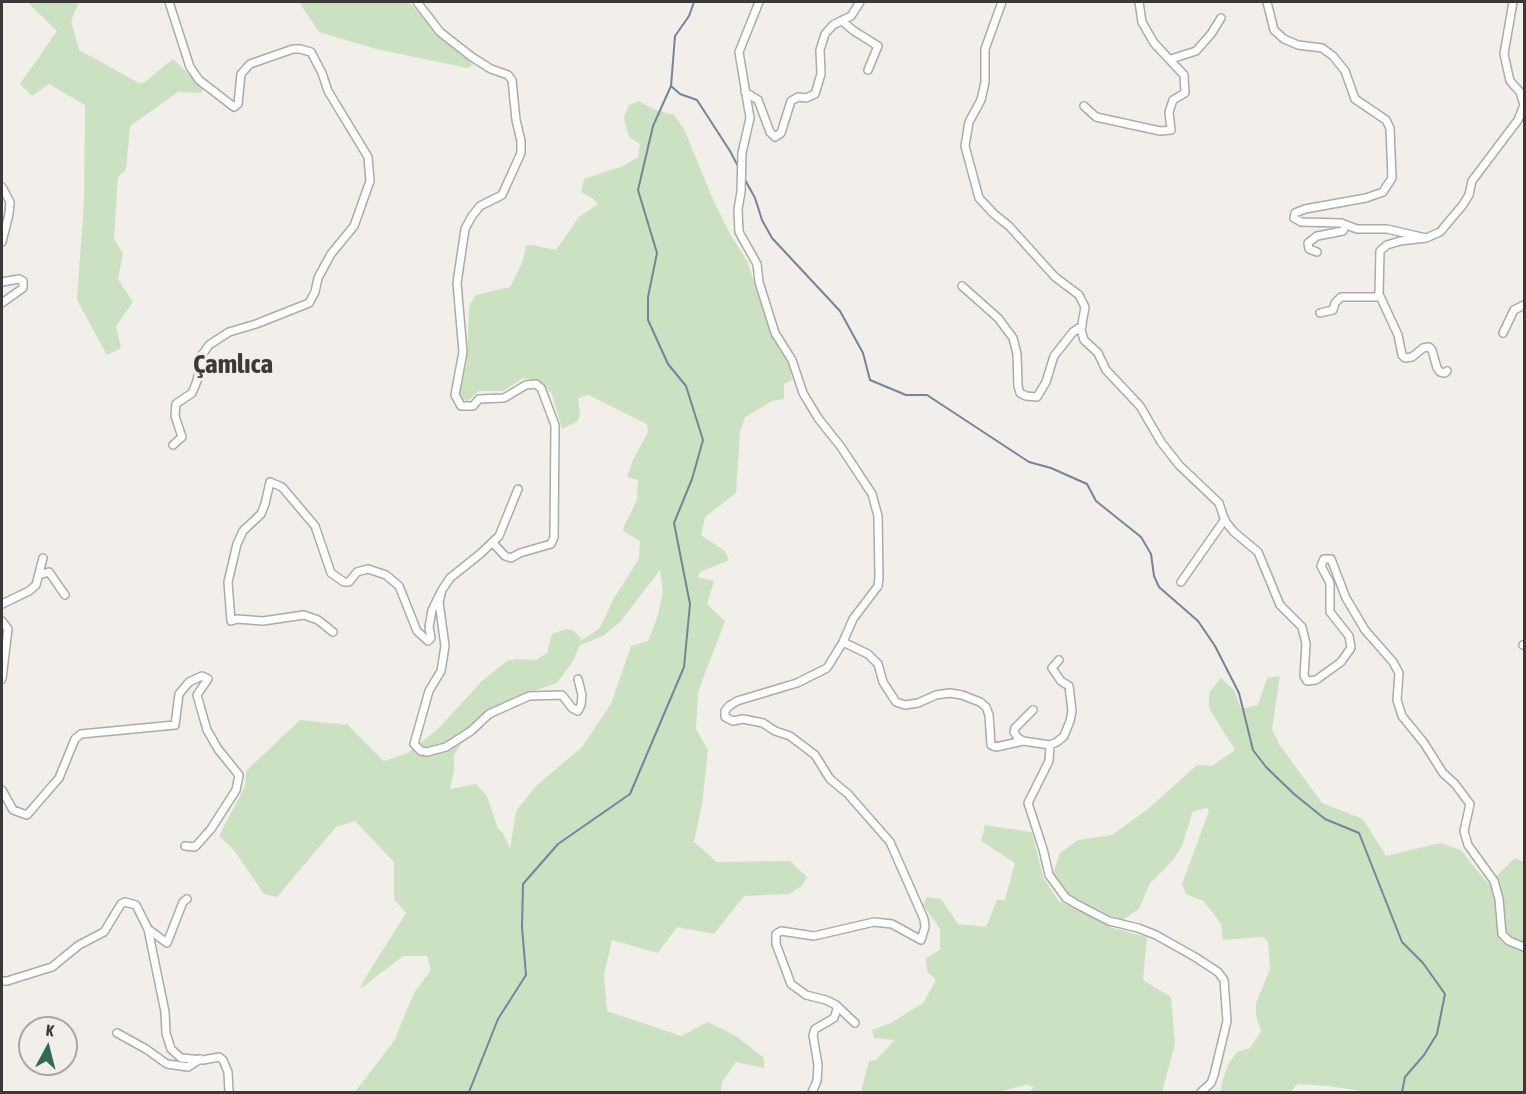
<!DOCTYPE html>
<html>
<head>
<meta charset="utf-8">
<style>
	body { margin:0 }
	#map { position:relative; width:1526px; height:1094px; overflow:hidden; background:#f2eeea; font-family:"Asap Condensed",sans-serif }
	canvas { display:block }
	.frame { position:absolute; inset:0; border:3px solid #3b3938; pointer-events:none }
	.north { position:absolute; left:18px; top:1016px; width:60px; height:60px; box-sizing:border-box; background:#f2eeea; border:2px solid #a9a6a3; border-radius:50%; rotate:7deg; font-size:16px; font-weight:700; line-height:24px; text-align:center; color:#3b3938 }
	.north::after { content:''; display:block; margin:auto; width:21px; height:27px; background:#2f6c58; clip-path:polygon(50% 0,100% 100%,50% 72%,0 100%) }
</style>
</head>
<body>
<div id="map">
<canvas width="1526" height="1094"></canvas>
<div class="frame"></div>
<div class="north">K</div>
</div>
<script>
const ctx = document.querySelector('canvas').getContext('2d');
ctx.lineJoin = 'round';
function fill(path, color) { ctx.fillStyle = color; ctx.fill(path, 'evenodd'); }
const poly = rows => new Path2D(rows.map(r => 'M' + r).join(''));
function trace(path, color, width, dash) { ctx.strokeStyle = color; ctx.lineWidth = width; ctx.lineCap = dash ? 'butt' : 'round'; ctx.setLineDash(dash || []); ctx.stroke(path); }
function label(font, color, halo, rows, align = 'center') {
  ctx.font = font + ' "Asap Condensed",sans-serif'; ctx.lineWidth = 6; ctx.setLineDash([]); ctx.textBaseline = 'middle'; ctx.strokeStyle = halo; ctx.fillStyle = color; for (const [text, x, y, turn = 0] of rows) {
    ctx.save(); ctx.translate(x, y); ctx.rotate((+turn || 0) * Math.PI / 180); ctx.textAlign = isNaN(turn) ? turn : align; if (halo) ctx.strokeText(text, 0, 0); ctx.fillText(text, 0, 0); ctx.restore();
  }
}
fill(poly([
	[27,2,79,2,71,21,79,50,139,83,145,82,173,59,204,89,201,93,178,92,130,126,126,170,118,177,114,238,123,254,118,279,133,302,116,326,121,348,107,355,77,300,84,201,85,105,49,84,32,96,20,84,57,31],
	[299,2,408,2,473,65,468,68,376,49,319,32],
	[639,101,653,109,674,115,684,129,712,197,729,232,747,261,774,340,789,363,792,380,784,384,784,399,772,401,745,417,740,432,736,493,705,517,701,535,725,551,729,560,700,572,698,577,714,581,707,604,725,621,698,692,696,729,708,750,702,804,694,842,717,862,790,861,807,877,802,886,789,894,744,896,714,934,677,927,658,953,612,940,604,975,607,1011,681,1036,708,1022,736,1036,764,1058,764,1068,736,1062,722,1082,721,1092,355,1092,394,1041,414,993,431,970,427,956,403,956,360,989,364,980,406,913,394,899,394,862,355,821,336,827,277,897,264,894,234,850,219,836,245,786,246,771,300,720,348,725,384,761,408,753,438,729,482,681,507,661,516,659,536,660,547,653,552,634,567,629,574,631,582,640,600,628,614,598,639,559,640,541,623,531,624,526,637,500,638,480,627,477,633,460,648,432,647,424,589,395,578,398,580,415,577,422,562,429,552,394,540,382,523,378,503,391,479,391,468,401,461,399,460,388,467,362,469,306,476,295,510,287,522,263,526,246,531,245,556,250,579,217,598,204,592,198,581,192,584,179,623,166,638,157,640,144,630,138,627,131,624,117,629,105],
	[660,570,663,592,657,618,648,641,631,646,611,704,582,747,536,786,516,811,510,849,503,833,498,829,487,796,476,784,450,789,454,771,454,755,478,718,489,709,513,698,557,683,573,661,580,645,603,636,620,622],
	[1280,676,1272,729,1279,744,1322,803,1363,819,1386,856,1440,843,1461,850,1488,884,1515,858,1524,862,1524,1092,1369,1092,1328,1086,1297,1084,1291,1092,1221,1092,1222,1082,1229,1063,1237,1052,1250,1048,1261,1031,1256,1015,1256,1003,1270,969,1268,942,1263,937,1223,940,1221,925,1214,914,1203,901,1186,894,1182,884,1209,811,1207,808,1193,811,1182,846,1173,860,1150,883,1139,909,1121,921,1067,894,1053,874,1060,853,1078,840,1112,835,1148,809,1197,765,1212,766,1235,750,1209,708,1209,693,1221,678,1234,690,1241,709,1258,705,1267,678],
	[985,825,1032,832,1043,877,1058,900,1113,928,1147,937,1143,980,1171,997,1175,1044,1162,1092,1030,1092,1034,1087,1026,1085,998,1092,861,1092,869,1061,876,1060,895,1040,874,1038,872,1030,891,1023,923,1003,936,980,927,971,926,958,940,950,940,929,923,905,927,897,941,899,958,924,986,927,997,900,1005,900,1015,863,981,841]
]), '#cce1c2');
trace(poly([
	[694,2,689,16,675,36,671,86,680,94,697,100,730,151,739,168],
	[743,176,755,198,762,220,772,238,840,311,863,353,870,380,906,395,927,395,1029,462,1051,468,1087,484,1096,501,1141,537,1151,554,1154,576,1159,587,1198,621,1215,646,1239,693,1253,750,1266,767,1294,794,1325,819,1359,833,1402,942,1423,963,1445,994,1437,1034,1424,1055,1405,1077,1402,1092],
	[469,1092,498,1019,526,975,522,927,523,884,558,844,630,794,684,667,690,604,674,523,692,479,703,440,686,386,668,364,648,320,648,297,657,253,638,190,653,126,671,86]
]), '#74849d', 2);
const minor = poly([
	[169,2,190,67,199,80,234,107,238,104,241,74,250,64,293,49,300,49,311,52,322,73,328,91,368,157,370,181,354,226,331,254,318,278,315,292,309,303,256,324,229,332,209,345,202,355,197,381,192,393,176,404,175,416,182,437,173,445],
	[417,2,440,32,472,57,491,69,508,75,512,80,516,120,521,141,521,153,502,195,480,206,472,216,465,229,457,283,463,352,455,395,461,406,473,406,479,399,504,398,526,385,536,384,541,388,555,425,554,537,551,544,520,553,511,558,505,556,493,543],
	[759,2,739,52,750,118,742,153,741,192,738,209,739,232,757,264,759,282,775,333,792,360,803,393,818,418,841,447,872,494,878,516,879,577,878,586,853,619,843,642,827,668,797,683,737,701,729,706,725,711,725,717,733,721,743,719,763,723,775,731,790,736,815,755,830,779,848,794,890,842,924,919,925,927,921,940,892,924,874,922,814,936,781,931,776,934,776,944,791,984,806,995,826,1000,836,1005,837,1009,834,1018,815,1029,813,1035,818,1065,817,1081,812,1092],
	[1002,2,985,49,985,82,981,100,969,122,965,146,979,198,994,214,1009,226,1055,277,1079,295,1085,307,1081,330,1084,340,1098,353,1106,370,1140,406,1161,442,1179,465,1219,503,1225,521,1234,532,1258,552,1280,605,1302,627,1306,644,1304,676,1307,681,1316,680,1341,662,1351,648,1349,636,1330,612,1330,583,1321,566,1324,559,1331,559,1346,598,1365,630,1393,662,1399,673,1397,700,1402,716,1424,743,1443,773,1455,784,1470,804,1464,831,1468,845,1494,881,1499,899,1502,934,1509,941,1524,947],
	[1267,2,1274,30,1284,39,1298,45,1322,48,1333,56,1345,71,1355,99,1386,120,1390,128,1392,178,1383,192,1366,198,1305,209,1295,213,1294,218,1301,222,1341,223,1357,229,1387,229,1426,238,1400,241,1387,245,1380,251,1379,294,1398,335,1402,355,1405,358,1412,357,1423,348,1429,347,1432,350,1437,368,1440,372,1445,373,1447,371],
	[842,21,854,31,878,46,868,70],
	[1171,59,1196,51,1211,34,1221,18],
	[745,92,758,100,770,132,775,137,781,133,791,101,798,97,806,98,815,94,821,74,820,50,825,34,833,25,851,16,860,2],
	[1084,106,1096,117,1160,131,1171,130,1169,112,1173,100,1185,93,1184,75,1154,43,1142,22,1139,2],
	[2,187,10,202,9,214,2,242],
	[1426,238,1440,232,1462,206,1469,195,1472,181,1518,120,1524,105,1520,92,1510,81,1504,54,1513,2],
	[1317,252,1309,249,1308,243,1317,236,1343,231,1345,226],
	[2,282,19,279,23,281,23,288,2,303],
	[962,286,998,318,1013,338,1017,354,1018,386,1020,393,1026,396,1037,397,1046,382,1054,356,1073,332,1082,326],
	[1320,313,1333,310,1335,303,1341,297,1377,297,1379,294],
	[1503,333,1514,310,1524,305],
	[518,489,499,536,480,554,450,578,442,590,439,602,445,646,441,671,429,691,414,744,421,751,427,752,446,747,471,731,489,714,529,696,562,695,572,708,578,711,581,705,582,695,578,679],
	[39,575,49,572,65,595],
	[1181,582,1225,519],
	[2,604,29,591,36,585,43,558],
	[2,621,8,629,2,679],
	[333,632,318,620,304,615,263,621,237,619,231,621,228,582,237,544,243,531,261,514,265,504,270,482,282,487,315,526,331,573,344,582,349,582,357,572,368,569,386,575,399,586,417,631,428,641,431,638,429,627,432,610,442,590],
	[843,642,868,654,878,664,883,682,896,702,905,705,918,703,936,695,950,693,962,695,980,702,986,707,989,715,991,745,996,747,1023,741],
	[1523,645,1524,645],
	[1059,660,1052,668,1061,681,1069,686,1072,711,1070,721,1064,736,1057,742,1050,745,1049,761,1028,803,1043,849,1049,875,1066,898,1078,905,1109,921,1138,928,1156,935,1195,957,1218,972,1224,980,1227,1021,1214,1075,1211,1083,1201,1092],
	[1033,710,1015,728,1014,732,1018,738,1023,741,1050,745],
	[2,790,13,810,27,815,59,778,75,739,81,734,175,725,179,694,189,682,202,676,208,679,197,695,207,730,218,749,239,775,236,790,211,829,195,847,185,846],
	[148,929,167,943,183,902,187,899],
	[2,981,7,981,52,967,79,945,104,932,121,904,125,902,136,905,148,929,165,1012,166,1033,171,1049,181,1058,203,1060,219,1057,223,1060,228,1072,229,1092],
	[836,1005,855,1023],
	[117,1033,146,1049,167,1064,188,1067,200,1059]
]);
trace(minor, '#aeaaa6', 10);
trace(minor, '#fff', 7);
label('bold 27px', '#3b3938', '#f2eeea', [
	["Çamlıca",233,364]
]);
</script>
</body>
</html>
